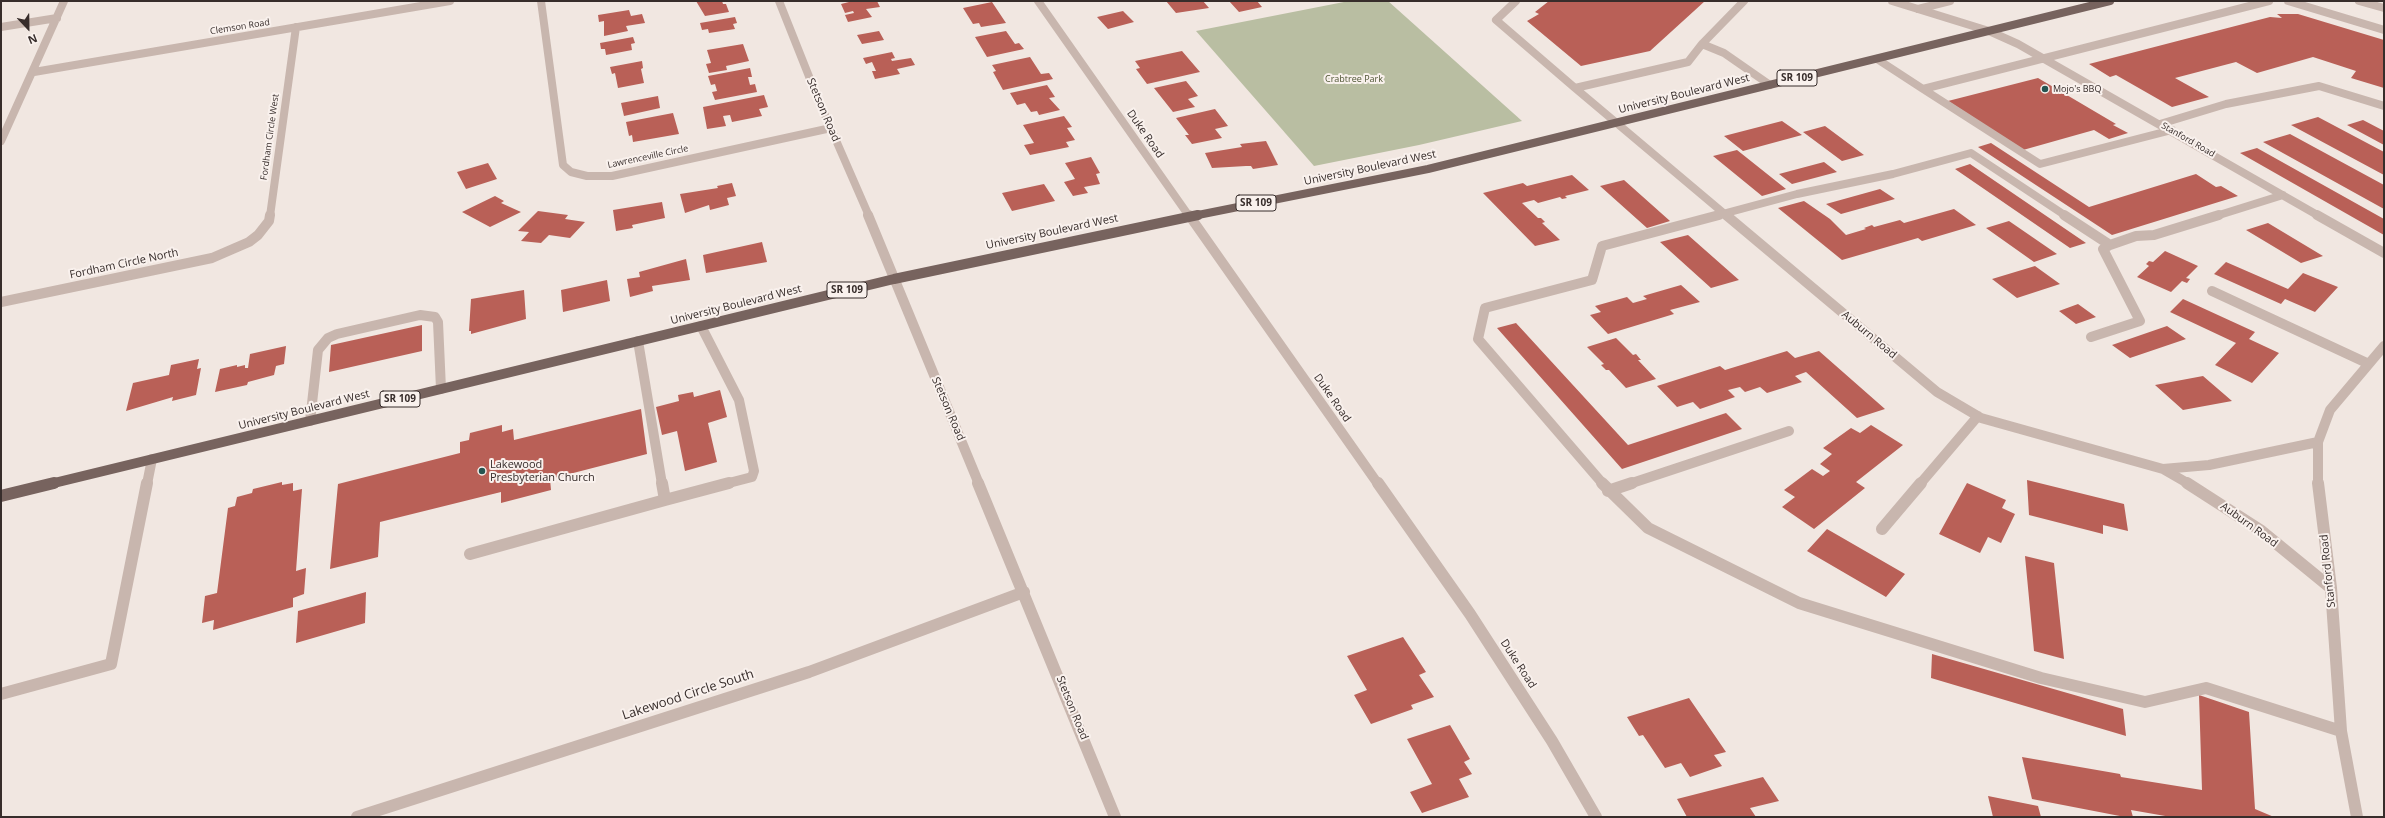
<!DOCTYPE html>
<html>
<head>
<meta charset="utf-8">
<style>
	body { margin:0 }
	#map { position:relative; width:2385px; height:818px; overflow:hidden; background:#f1e7e1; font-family:"Open Sans",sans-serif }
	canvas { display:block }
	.frame { position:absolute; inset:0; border:2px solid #372d2b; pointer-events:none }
	.north { position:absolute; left:8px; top:8px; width:40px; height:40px; -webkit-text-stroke:3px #f9f1ed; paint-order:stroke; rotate:158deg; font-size:11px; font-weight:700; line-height:16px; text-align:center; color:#372d2b }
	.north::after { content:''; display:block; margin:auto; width:14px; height:18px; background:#372d2b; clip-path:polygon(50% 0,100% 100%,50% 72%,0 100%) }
</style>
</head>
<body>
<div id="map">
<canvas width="2385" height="818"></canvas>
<div class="frame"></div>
<div class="north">N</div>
</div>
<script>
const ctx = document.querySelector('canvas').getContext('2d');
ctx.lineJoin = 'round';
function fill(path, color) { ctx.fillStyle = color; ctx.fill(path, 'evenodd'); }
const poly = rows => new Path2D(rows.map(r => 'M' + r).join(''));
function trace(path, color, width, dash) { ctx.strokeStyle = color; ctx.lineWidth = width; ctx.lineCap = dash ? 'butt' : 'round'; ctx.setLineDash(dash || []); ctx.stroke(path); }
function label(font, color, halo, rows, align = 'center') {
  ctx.font = font + ' "Open Sans",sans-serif'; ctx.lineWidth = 4; ctx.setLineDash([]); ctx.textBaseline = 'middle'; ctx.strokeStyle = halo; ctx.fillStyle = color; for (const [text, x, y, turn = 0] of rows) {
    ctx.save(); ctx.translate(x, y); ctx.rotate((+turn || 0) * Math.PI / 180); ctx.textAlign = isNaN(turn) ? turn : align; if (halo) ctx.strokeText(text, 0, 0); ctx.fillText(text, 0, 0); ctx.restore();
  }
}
fill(poly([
	[1349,1,1388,1,1522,121,1419,145,1314,166,1196,31]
]), '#b9bea2');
fill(poly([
	[696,1,722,1,723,4,726,4,729,12,705,16],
	[853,1,877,1,880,7,866,9,872,17,848,22,845,15,854,13,853,11,845,13,841,4],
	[1166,1,1203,1,1209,8,1176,13],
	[1229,1,1257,1,1262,7,1239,12],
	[1549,1,1705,1,1650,51,1581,66,1527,21,1539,14,1535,12],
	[992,2,1006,23,981,27,979,23,973,24,963,8],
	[629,10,631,16,642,14,645,23,626,26,628,31,604,36,604,21,599,22,598,15],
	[1123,11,1134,22,1108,29,1097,17],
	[2277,14,2298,14,2384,40,2384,88,2351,78,2356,71,2313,57,2257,73,2236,62,2175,78,2209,97,2172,107,2116,75,2110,77,2089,64,2270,17,2282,18],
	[735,17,737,23,733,24,735,29,709,33,708,29,702,30,700,23],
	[879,31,884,40,862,44,857,35],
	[1006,31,1015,44,1019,43,1024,49,987,57,975,37],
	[633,37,635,43,631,44,632,50,606,55,605,49,601,49,600,43],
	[743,44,749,61,726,66,727,70,709,73,706,64,711,63,707,50],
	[1182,51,1200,72,1147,84,1136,69,1140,68,1135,61],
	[892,52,895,58,891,59,892,61,911,58,915,65,897,69,900,74,875,79,872,71,876,71,872,62,866,64,863,58],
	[1030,57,1041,74,1049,73,1053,79,1003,90,993,72,996,71,992,65],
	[642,61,643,68,641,69,644,83,618,88,615,73,612,74,610,67],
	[750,68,752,77,748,77,750,85,755,84,757,92,715,100,712,92,717,91,715,84,711,85,708,76],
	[2038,78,2116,124,2113,125,2128,133,2109,139,2094,130,2023,150,1948,101],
	[1186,81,1198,96,1188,99,1195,107,1173,112,1154,88],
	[1047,85,1055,97,1049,98,1060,110,1039,115,1037,111,1031,112,1025,103,1017,105,1010,93],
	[764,95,768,107,759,109,762,116,732,122,730,115,723,116,726,126,707,129,703,107],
	[658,96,660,108,624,116,621,103],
	[1215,109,1228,126,1215,129,1222,138,1192,144,1185,135,1189,135,1176,118],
	[673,113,679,134,633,142,632,135,629,136,626,122],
	[1064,116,1072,127,1067,128,1075,140,1066,142,1069,147,1030,155,1024,145,1034,143,1023,125],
	[2318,117,2384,152,2384,175,2291,125],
	[2363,120,2384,131,2384,145,2347,125],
	[1782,121,1802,135,1743,151,1724,136],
	[1825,126,1864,155,1842,161,1803,132],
	[2290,134,2384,185,2384,209,2263,142],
	[1266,141,1278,165,1253,169,1251,166,1246,166,1212,168,1205,153,1242,147,1240,144],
	[1991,143,2089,207,2196,174,2216,187,2221,186,2238,196,2112,235,1978,147],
	[2257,148,2384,219,2384,235,2240,153],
	[1737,150,1786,189,1762,196,1713,156],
	[1091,157,1100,173,1096,174,1100,184,1084,187,1088,193,1073,196,1064,182,1075,179,1065,163],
	[1824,162,1837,172,1792,184,1779,174],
	[488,163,497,179,466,189,457,172],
	[1970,164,2086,243,2070,248,1955,169],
	[1572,175,1589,190,1565,196,1567,198,1562,199,1560,197,1538,203,1534,200,1522,203,1538,218,1541,218,1545,222,1542,223,1560,240,1535,246,1483,193,1523,183,1527,186],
	[1624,180,1670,221,1647,228,1600,186],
	[732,183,736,196,727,198,729,205,710,210,709,205,685,213,680,194,718,188,717,186],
	[1044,184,1055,201,1012,211,1002,193],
	[1880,189,1895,199,1841,214,1826,204],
	[495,196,504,201,501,203,521,212,490,227,462,212],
	[1804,201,1830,219,1846,235,1866,229,1864,228,1872,225,1874,227,1900,220,1904,223,1954,209,1976,225,1922,241,1918,238,1842,260,1778,208],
	[662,202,665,218,632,225,633,228,616,231,613,210],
	[538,211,568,215,565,219,585,222,570,238,549,235,541,243,521,241,529,232,518,231],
	[2009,221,2057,254,2034,262,1986,228],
	[2268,223,2323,256,2301,263,2246,230],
	[1688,235,1739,280,1711,288,1660,242],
	[762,242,767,262,706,273,703,255],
	[2165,251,2198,266,2186,278,2190,279,2187,283,2182,281,2171,292,2137,277,2149,266,2146,264,2149,261,2153,262],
	[686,259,690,280,652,286,653,291,630,297,627,279,640,277,639,272],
	[2226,262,2288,289,2303,273,2338,287,2315,312,2285,299,2281,304,2214,274],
	[2035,266,2060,284,2017,298,1992,279],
	[607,280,610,301,563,312,561,290],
	[1681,285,1700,302,1670,310,1674,314,1608,334,1590,315,1601,312,1595,306,1627,297,1633,303,1647,299,1643,296],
	[524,290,526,319,471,334,471,331,469,331,471,299],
	[2183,299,2255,332,2249,339,2279,353,2252,383,2215,365,2236,343,2170,312],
	[2078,304,2096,317,2076,324,2059,311],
	[1516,323,1628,445,1726,413,1742,429,1622,469,1497,328],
	[422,325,422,351,329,372,331,345],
	[2167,326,2186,339,2130,358,2112,345],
	[1616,338,1633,355,1636,354,1641,360,1638,360,1656,379,1626,388,1609,370,1606,370,1601,365,1604,364,1587,347],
	[286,346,284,364,276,366,274,375,248,382,247,385,215,392,220,369,237,365,237,367,245,365,245,368,248,368,250,354],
	[1787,351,1795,358,1819,351,1885,409,1857,418,1806,372,1795,376,1802,382,1767,393,1760,387,1745,392,1740,387,1728,390,1735,397,1700,409,1693,402,1677,407,1657,386,1720,366,1725,370],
	[199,359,197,369,201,368,196,395,172,401,173,397,126,411,133,383,169,375,171,365],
	[2203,376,2232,401,2183,410,2155,385],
	[720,390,727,417,708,423,717,462,685,471,677,431,662,435,656,407,679,401,678,395,693,392,694,397],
	[641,409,647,454,550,479,551,490,501,503,501,492,380,522,378,557,330,569,338,484,460,453,460,442,469,440,470,433,502,425,502,432,513,429,514,440],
	[1871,425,1903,445,1856,482,1865,488,1814,529,1782,507,1795,497,1784,490,1812,469,1823,476,1830,471,1820,464,1832,454,1823,448,1851,428,1860,433],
	[2027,480,2124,504,2128,531,2103,525,2103,534,2029,515],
	[282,482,282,485,293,483,293,491,302,489,296,571,306,568,304,594,293,598,293,607,213,630,214,620,202,623,205,596,217,593,228,508,235,506,237,497,252,493,253,489],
	[1967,483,2006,500,2002,508,2015,514,2001,543,1988,537,1980,553,1939,534],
	[1827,529,1905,574,1886,597,1807,551],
	[2025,556,2054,563,2064,659,2034,651],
	[366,592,365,623,296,643,298,611],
	[1403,637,1426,672,1419,675,1434,697,1411,705,1413,709,1371,724,1354,695,1367,690,1347,656],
	[1932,654,2123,709,2126,736,1931,678],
	[2199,695,2249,712,2255,809,2274,817,2171,817,2131,810,2133,817,2125,817,2032,799,2022,757,2120,774,2121,777,2202,790],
	[1689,698,1726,752,1714,755,1722,766,1690,777,1681,763,1665,768,1643,735,1639,736,1627,717],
	[1450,725,1470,759,1464,762,1472,774,1459,779,1469,797,1422,813,1410,792,1432,784,1407,739],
	[1763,777,1779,801,1750,808,1756,817,1687,817,1677,799],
	[1988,796,2038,806,2041,817,1993,817]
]), '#b96057');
trace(poly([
	[541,1,563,165,571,172,587,176,612,176,831,128],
	[779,1,818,99,869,216],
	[1038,1,1189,216],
	[1516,1,1496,20,1575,88,1688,62,1702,44,1744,1],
	[1892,1,1989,31,2018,44,2319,216],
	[2288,1,2384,30],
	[2359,1,2384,8],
	[1918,9,1950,1],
	[1,27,57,18],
	[1702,44,1724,53,1770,85],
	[1877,59,1923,89,2269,1],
	[34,72,450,1],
	[1575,88,1727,216],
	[1923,89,2040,164,2172,130],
	[2160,124,2226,104,2319,86,2384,106],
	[1,141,64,1],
	[270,216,296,27],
	[1715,216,1797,194,1893,174,1971,153,2066,216],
	[2216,216,2283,195]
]), '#c8b6ae', 8);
trace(poly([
	[868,215,979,484],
	[1189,215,1378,484],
	[1726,215,1937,392,1981,418,2163,469,2209,465,2318,442],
	[2064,215,2110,245,2136,236,2154,235,2219,215],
	[2317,215,2384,253],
	[2212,291,2369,364],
	[1,302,212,258,249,242,258,235,269,221,270,215],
	[701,326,739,400,754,471,752,477,725,484],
	[2091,337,2140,321,2103,249,2110,245],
	[638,341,662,484],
	[310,421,318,350,328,338,337,334,420,315,435,317,438,322,441,389],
	[2163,469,2189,484],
	[147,484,152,459],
	[1603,484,1478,339,1485,308,1592,280,1602,246,1719,215],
	[1629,484,1789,431],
	[1920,484,1978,416],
	[2318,484,2318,442,2330,410,2384,346]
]), '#c8b6ae', 10);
trace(poly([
	[978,483,1115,817],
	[1378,483,1470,614,1552,741,1596,817],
	[1602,483,1648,528,1799,603,2041,678,2145,702,2206,688,2341,731],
	[2187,483,2260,530,2331,588],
	[2318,483,2331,588,2341,731,2357,817],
	[1608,491,1632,483],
	[665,500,729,483],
	[1882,529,1921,483],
	[470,554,665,500,662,483],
	[1,694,111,664,147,483],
	[357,817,809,672,1024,592]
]), '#c8b6ae', 12);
trace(poly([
	[1193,216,1428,169,2110,1]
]), '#77635e', 8);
trace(poly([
	[50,484,894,279,1198,215]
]), '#77635e', 10);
trace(poly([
	[1,496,54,483]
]), '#77635e', 12);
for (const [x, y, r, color] of [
	[2045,89,4,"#255451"],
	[482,471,4,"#255451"]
]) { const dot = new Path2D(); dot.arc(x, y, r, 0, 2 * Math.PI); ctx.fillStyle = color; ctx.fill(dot); trace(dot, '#f9f1ed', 1.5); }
label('9px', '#372d2b', '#f9f1ed', [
	["Clemson Road",240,27,-9],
	["Fordham Circle West",270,137,-82],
	["Stanford Road",2188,140,30],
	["Lawrenceville Circle",648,157,-12]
]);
label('9px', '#4c5332', '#f9f1ed', [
	["Crabtree Park",1354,79]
]);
label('9px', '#372d2b', '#f9f1ed', [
	["Mojo's BBQ",2053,89]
], 'left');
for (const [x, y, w] of [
	[1797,78,40],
	[1256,203,40],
	[847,290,40],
	[400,399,40]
]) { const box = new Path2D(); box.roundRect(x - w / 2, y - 8, w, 16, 3); ctx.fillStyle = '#f9f1ed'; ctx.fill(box); trace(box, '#372d2b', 1); }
label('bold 10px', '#372d2b', null, [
	["SR 109",1797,78],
	["SR 109",1256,203],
	["SR 109",847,290],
	["SR 109",400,399]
]);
label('11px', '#372d2b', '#f9f1ed', [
	["University Boulevard West",1684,94,-14],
	["Stetson Road",823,110,67],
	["Duke Road",1145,134,55],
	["University Boulevard West",1370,168,-12],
	["University Boulevard West",1052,232,-12],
	["Fordham Circle North",124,264,-12],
	["University Boulevard West",736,305,-14],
	["Auburn Road",1869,335,40],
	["Duke Road",1332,398,55],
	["Stetson Road",948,409,67],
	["University Boulevard West",304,410,-14],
	["Auburn Road",2249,525,36],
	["Stanford Road",2328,571,-96],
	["Duke Road",1518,664,57],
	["Stetson Road",1072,708,68]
]);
label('11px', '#372d2b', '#f9f1ed', [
	["Lakewood",490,465],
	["Presbyterian Church",490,478]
], 'left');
label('13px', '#372d2b', '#f9f1ed', [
	["Lakewood Circle South",688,695,-18]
]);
</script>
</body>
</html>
